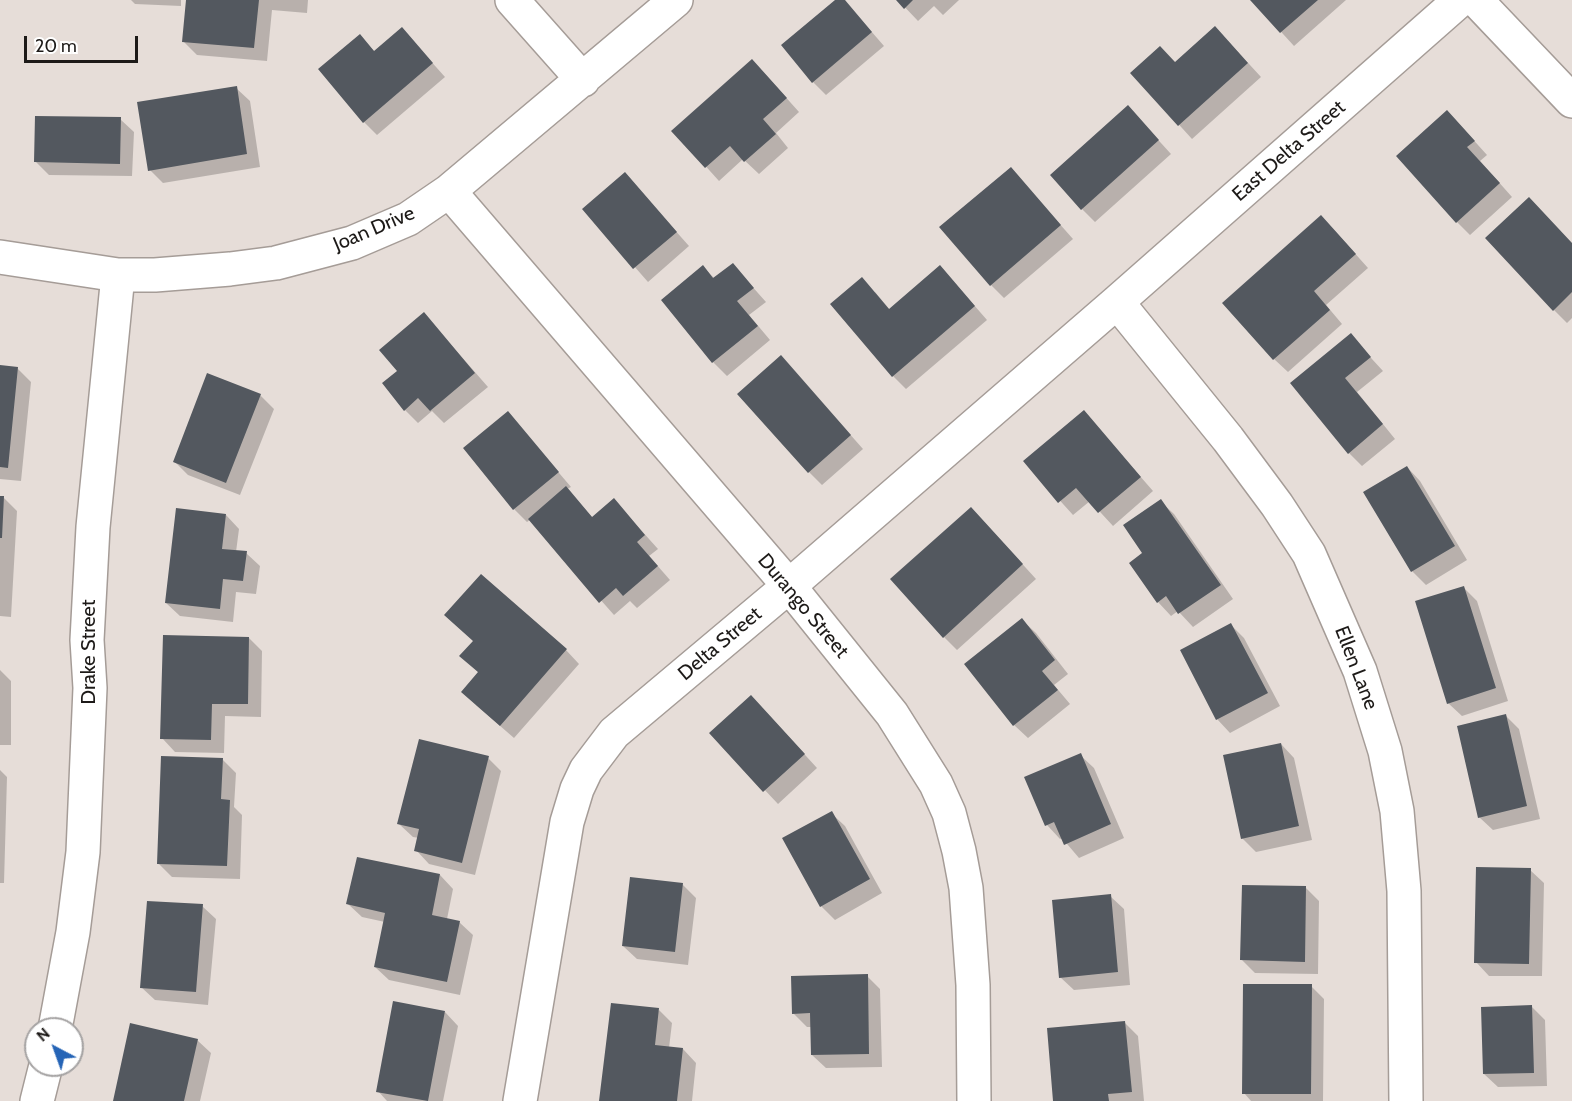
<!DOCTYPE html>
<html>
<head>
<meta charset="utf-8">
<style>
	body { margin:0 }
	#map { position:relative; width:1572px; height:1101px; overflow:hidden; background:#e6ddd8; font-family:Cabin,sans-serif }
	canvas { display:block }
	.north { position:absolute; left:24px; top:1017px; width:60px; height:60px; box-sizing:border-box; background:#fff; border:2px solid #a5a3a3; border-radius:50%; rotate:319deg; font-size:16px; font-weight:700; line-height:24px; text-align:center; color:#1d1a18 }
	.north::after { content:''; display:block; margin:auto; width:21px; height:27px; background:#2564b6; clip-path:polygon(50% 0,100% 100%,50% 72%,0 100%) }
	.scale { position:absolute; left:24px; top:36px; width:114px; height:27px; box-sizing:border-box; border:3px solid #1d1a18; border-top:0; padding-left:8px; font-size:18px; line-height:21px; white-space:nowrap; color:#1d1a18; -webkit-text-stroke:4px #fff; paint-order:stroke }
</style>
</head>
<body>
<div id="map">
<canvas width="1572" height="1101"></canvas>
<div class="north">N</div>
<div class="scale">20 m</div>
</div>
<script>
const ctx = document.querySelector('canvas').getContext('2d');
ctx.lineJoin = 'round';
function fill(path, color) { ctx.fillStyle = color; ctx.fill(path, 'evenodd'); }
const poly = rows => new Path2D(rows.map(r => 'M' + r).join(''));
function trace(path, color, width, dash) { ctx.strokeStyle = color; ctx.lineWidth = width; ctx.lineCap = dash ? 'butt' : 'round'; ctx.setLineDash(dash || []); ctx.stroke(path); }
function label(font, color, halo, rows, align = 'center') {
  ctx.font = font + ' Cabin,sans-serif'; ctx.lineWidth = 6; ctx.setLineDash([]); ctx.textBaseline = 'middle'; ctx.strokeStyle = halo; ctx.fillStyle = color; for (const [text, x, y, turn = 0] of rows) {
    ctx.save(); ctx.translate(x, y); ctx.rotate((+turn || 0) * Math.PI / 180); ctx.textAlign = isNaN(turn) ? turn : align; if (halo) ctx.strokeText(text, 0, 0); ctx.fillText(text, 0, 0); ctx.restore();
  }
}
fill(poly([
	[131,0,181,0,181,6,135,4],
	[187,0,308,0,307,13,272,10,267,61,197,55,183,41],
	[837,0,844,0,884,46,826,95,813,82],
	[898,0,959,0,943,15,934,6,918,21],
	[1252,0,1346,0,1294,46],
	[402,29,445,77,377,135,364,122,360,36,375,52],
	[1228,41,1261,77,1192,139,1132,73,1176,64],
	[765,74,799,112,776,133,788,148,759,174,743,159,719,181,674,131],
	[236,88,250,101,260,167,163,183,150,170],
	[120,119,134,132,132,176,49,175,35,161],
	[1141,121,1171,154,1095,222,1082,209],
	[1460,125,1487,155,1480,161,1512,197,1470,235,1457,222],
	[1011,169,1073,239,1004,298,991,285],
	[625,174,689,246,648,282,584,209],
	[1334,230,1368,268,1326,305,1342,324,1288,372,1274,359],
	[1572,245,1572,318,1567,323,1554,310],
	[733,265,766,302,749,315,770,340,727,376,713,362,663,300,703,267,715,279],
	[953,281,987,320,906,389,893,376,875,292,890,310],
	[424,314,488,387,444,423,432,411,418,423,405,410,399,371],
	[1350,335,1383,371,1357,392,1395,439,1362,466,1349,453,1292,383],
	[0,367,17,368,31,382,21,481,0,479],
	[794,371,863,449,822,485,809,472],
	[260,395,274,409,240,495,188,475,175,462],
	[1084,412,1153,491,1113,526,1090,501,1073,515,1025,462],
	[508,413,571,487,567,489,593,518,614,500,658,549,649,556,670,580,637,608,630,601,614,615,530,520,527,522,514,509],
	[1407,467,1420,481,1467,560,1426,585,1412,571],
	[0,497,3,497,17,511,11,617,0,616],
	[1160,501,1174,514,1233,599,1193,627,1178,611,1171,616,1158,602,1131,563,1145,554],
	[226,515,239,529,236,552,246,553,260,566,256,594,236,592,233,622,180,616,166,603],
	[984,522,1036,579,957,650,944,637],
	[1464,588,1477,601,1508,701,1462,716,1448,703],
	[1022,620,1036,633,1068,674,1054,685,1070,704,1028,738,1014,725],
	[1231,625,1244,638,1280,706,1230,733,1217,719],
	[249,638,262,651,261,717,225,716,224,753,175,752,162,738],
	[566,650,579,664,514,738,476,705,479,673,461,656],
	[0,670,11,681,11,745,0,745],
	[764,710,817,768,778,804,711,733],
	[1505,715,1519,729,1540,819,1493,830,1479,817],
	[1281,744,1294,758,1312,840,1256,852,1242,838],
	[1080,755,1094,768,1124,838,1079,858,1062,838,1060,839,1047,825,1026,778],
	[488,758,501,771,475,875,429,864,416,850,419,838,413,837,399,824],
	[223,760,236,773,234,807,242,815,240,879,172,877,158,863],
	[0,770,7,777,4,883,0,883],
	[831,813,845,826,882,893,835,920,821,906],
	[1530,870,1544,883,1542,976,1489,976,1476,962],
	[440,875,453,889,447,919,459,922,473,935,460,995,389,980,375,967,385,922,362,917,348,904],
	[682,884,696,898,688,965,637,959,623,946],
	[1305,887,1319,901,1318,974,1255,973,1242,960],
	[1110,896,1124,909,1130,985,1074,990,1060,977],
	[202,906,216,919,208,1005,155,1000,141,987],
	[867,976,880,989,882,1067,826,1068,812,1055,812,1027,807,1027,793,1013],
	[1311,986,1324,999,1323,1101,1251,1101,1244,1093],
	[1531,1006,1545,1020,1547,1086,1498,1087,1484,1074],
	[659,1010,672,1023,669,1048,683,1049,696,1063,692,1101,601,1101],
	[445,1012,458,1026,443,1101,387,1101,378,1091],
	[1125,1023,1138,1036,1144,1101,1054,1101],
	[197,1040,211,1053,200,1101,115,1101]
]), '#0003');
fill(poly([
	[186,0,259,0,254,48,182,42],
	[835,0,845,0,872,32,812,83,781,45],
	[896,0,913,0,904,9],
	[1250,0,1318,0,1280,33],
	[1215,26,1248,63,1178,126,1130,73,1160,46,1175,62],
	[402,27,433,63,363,123,318,69,360,34,374,51],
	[752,59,787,98,763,119,776,134,744,162,730,146,705,168,671,131],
	[237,86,247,154,148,171,137,102],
	[1128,105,1159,140,1081,210,1050,175],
	[1447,110,1475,141,1467,147,1500,183,1456,223,1396,156],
	[35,116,121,117,120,164,34,162],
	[1011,167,1061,225,990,286,939,227],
	[625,172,677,232,633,269,582,209],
	[1529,197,1572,243,1572,292,1553,311,1485,238],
	[1321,215,1356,254,1314,291,1330,310,1273,360,1222,303],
	[733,263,754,288,737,301,758,326,712,363,661,300,703,265,713,278],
	[940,265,975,306,892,377,830,304,862,277,889,309],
	[424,312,475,373,430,411,418,398,404,411,382,383,397,371,379,350],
	[1351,333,1371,357,1345,378,1383,424,1348,454,1290,383],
	[781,355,851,435,808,473,737,394],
	[0,365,18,367,8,468,0,467],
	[207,373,261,394,226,483,173,462],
	[1084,410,1141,477,1098,513,1076,488,1058,503,1023,461],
	[508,411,559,472,513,510,463,448],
	[1407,466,1455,546,1411,572,1363,492],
	[566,486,592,517,614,498,645,535,637,542,658,566,623,596,616,588,599,603,528,519],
	[0,496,4,496,2,538,0,538],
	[1161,499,1221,585,1178,614,1166,596,1157,603,1129,563,1142,553,1123,525],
	[971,507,1023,564,943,638,890,579],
	[176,508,226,514,222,549,247,551,243,581,223,579,220,609,165,603],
	[481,574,567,649,500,726,461,692,478,672,459,656,473,641,444,615],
	[1464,586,1496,688,1447,704,1415,601],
	[1022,618,1055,660,1042,671,1058,690,1013,726,964,664],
	[1231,623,1268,693,1216,720,1180,650],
	[163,635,249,637,248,704,212,704,211,740,160,739],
	[751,695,805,754,763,792,709,733],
	[1506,714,1527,806,1478,818,1457,726],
	[419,739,489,756,462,863,414,851,419,829,397,824],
	[1281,743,1299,826,1241,839,1223,755],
	[1081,753,1111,824,1064,845,1054,822,1045,826,1024,777],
	[161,756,223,758,221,799,230,800,227,866,157,864],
	[832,811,870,879,820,907,782,838],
	[357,857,440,874,432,915,460,921,447,982,374,967,385,913,346,904],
	[1476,867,1531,868,1529,964,1474,963],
	[630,877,683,883,675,952,622,946],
	[1242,885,1306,886,1305,962,1240,960],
	[1111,894,1118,972,1059,978,1052,900],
	[147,901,203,904,196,992,140,988],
	[868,974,869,1054,811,1055,810,1013,792,1014,791,976],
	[1243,984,1312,984,1311,1094,1242,1094],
	[393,1001,445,1011,428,1101,376,1092],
	[611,1003,659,1008,655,1045,683,1048,677,1101,599,1101],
	[1532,1005,1534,1073,1483,1074,1481,1007],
	[1125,1021,1132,1092,1108,1094,1109,1101,1053,1101,1047,1028],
	[130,1023,198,1039,184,1101,113,1101]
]), '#53585f');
const minor = poly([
	[512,0,583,80],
	[1476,0,1572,101],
	[449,191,789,586,892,714,936,784,949,813,959,851,966,888,973,985,974,1101],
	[0,257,118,275,155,275,230,269,276,263,352,243,408,219,449,191,676,0],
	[1117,302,1228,439,1277,505,1309,554,1360,671,1385,751,1397,811,1404,891,1406,1101],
	[55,1029,73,932,83,852,90,688,87,640,93,527,118,275],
	[37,1101,46,1065],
	[520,1101,567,822,577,789,586,770,614,733,789,586,1117,302,1460,0]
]);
trace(minor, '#a59c97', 36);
trace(minor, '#fff', 33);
label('20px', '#1d1a18', '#fff', [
	["East Delta Street",1289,151,-41],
	["Joan Drive",374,229,-23],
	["Durango Street",803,606,50],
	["Delta Street",720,644,-40],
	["Drake Street",89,652,-90],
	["Ellen Lane",1356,668,69]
]);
</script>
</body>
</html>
